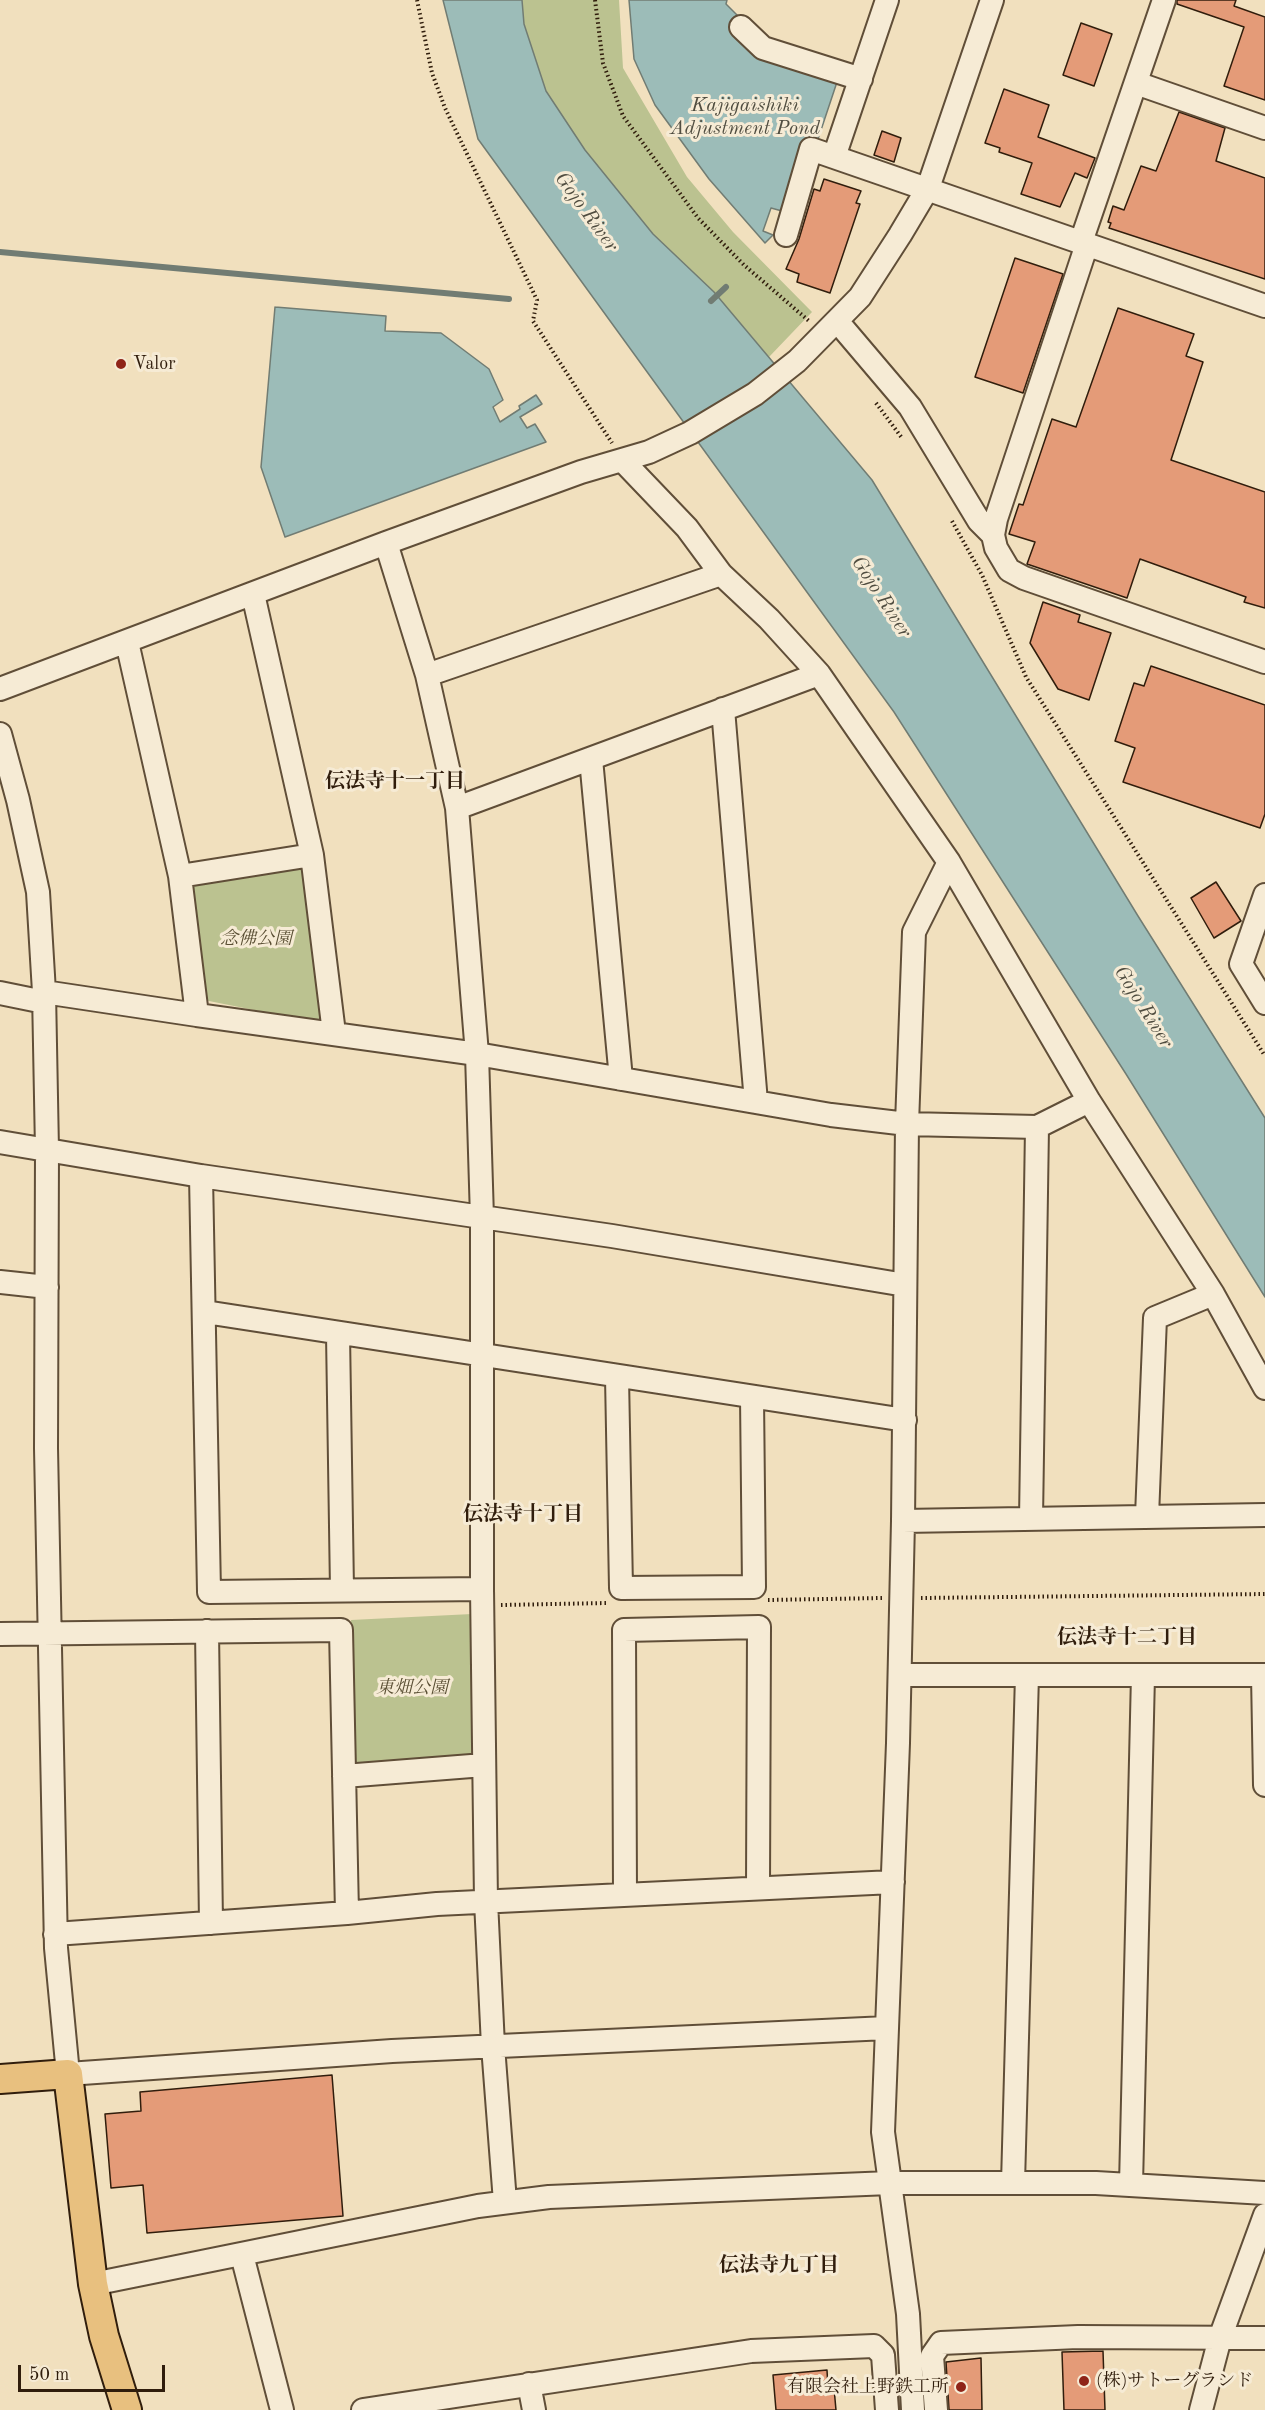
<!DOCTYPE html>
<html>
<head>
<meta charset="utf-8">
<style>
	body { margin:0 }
	#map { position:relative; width:1265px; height:2410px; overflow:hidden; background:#f1e0be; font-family:"Old Standard TT",serif }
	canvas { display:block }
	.scale { position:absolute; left:18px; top:2365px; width:147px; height:27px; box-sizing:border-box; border:3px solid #301d0c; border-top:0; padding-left:8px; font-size:18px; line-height:21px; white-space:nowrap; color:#301d0c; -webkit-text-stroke:4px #f6ebd5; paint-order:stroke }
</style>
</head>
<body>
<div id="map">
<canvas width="1265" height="2410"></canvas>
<div class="scale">50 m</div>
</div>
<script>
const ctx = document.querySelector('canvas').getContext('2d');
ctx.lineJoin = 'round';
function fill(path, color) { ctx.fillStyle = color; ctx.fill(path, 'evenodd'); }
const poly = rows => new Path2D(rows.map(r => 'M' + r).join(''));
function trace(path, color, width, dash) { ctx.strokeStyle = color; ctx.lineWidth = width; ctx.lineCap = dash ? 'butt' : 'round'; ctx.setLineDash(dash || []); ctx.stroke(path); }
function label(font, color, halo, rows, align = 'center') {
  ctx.font = font + ' "Old Standard TT","Noto Serif JP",serif'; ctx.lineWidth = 6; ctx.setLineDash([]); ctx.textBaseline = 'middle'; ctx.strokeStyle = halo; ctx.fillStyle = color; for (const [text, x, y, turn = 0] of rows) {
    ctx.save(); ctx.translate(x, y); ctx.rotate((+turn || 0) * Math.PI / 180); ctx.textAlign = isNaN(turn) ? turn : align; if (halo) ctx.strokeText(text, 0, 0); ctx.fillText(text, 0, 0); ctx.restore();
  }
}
fill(poly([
	[522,0,619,0,623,68,687,177,733,232,812,312,769,357,714,292,653,234,585,150,546,91,524,24],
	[307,862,324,1024,204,1000,190,879],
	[472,1614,474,1756,352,1763,351,1620]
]), '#bbc290');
const water = poly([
	[443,0,522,0,524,24,546,91,585,150,653,234,714,292,872,480,1138,916,1265,1118,1265,1297,1126,1074,894,712,478,139,443,0],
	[629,0,727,0,726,4,744,22,736,31,838,79,818,139,807,136,782,211,771,208,763,231,773,235,765,243,709,179,655,105,634,59,629,0],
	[275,307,386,316,385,331,441,333,489,369,503,400,493,407,500,422,520,409,519,406,536,395,542,404,520,417,527,428,535,424,546,442,285,537,261,467,275,307]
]);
fill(water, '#9cbcb8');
trace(water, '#717c73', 1.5);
trace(poly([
	[0,252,509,299],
	[711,301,726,287]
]), '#717c73', 6);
const building = poly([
	[1177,0,1236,0,1234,6,1265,17,1265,100,1224,86,1244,27,1177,4,1177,0],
	[1081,23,1112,34,1094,86,1063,75,1081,23],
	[1004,89,1049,105,1038,137,1095,158,1087,178,1075,173,1060,207,1021,194,1032,163,999,152,1000,148,985,143,1004,89],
	[1179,112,1225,128,1216,161,1265,178,1265,279,1109,228,1111,223,1108,222,1113,206,1124,210,1141,166,1156,171,1179,112],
	[882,131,901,138,894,162,874,155,882,131],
	[824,179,861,191,856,203,860,204,830,293,797,282,799,274,786,269,799,239,814,189,820,191,824,179],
	[1015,258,1063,274,1023,393,975,377,1015,258],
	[1118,308,1194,334,1186,356,1203,362,1171,460,1265,492,1265,608,1244,602,1246,597,1140,559,1127,598,1027,564,1035,542,1009,534,1019,504,1023,505,1052,419,1076,427,1118,308],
	[1043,602,1080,615,1078,622,1111,633,1089,700,1058,689,1030,643,1043,602],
	[1151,666,1265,705,1265,814,1260,828,1123,782,1135,748,1115,741,1134,683,1144,686,1151,666],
	[1216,882,1241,921,1214,938,1191,898,1216,882],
	[332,2075,343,2216,147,2233,143,2185,111,2188,105,2114,141,2111,140,2092,332,2075],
	[1103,2351,1105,2410,1064,2410,1062,2352,1103,2351],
	[981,2358,982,2410,949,2410,946,2362,981,2358],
	[827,2370,828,2388,834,2388,836,2410,776,2410,773,2375,827,2370]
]);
fill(building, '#e49b78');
trace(building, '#301d0c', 1.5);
const minor = poly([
	[887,0,834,157,1265,306],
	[741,27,763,48,861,79],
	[1136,83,1265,128],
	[786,235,811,149,834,157],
	[1081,242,1164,0],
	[1087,244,996,519,993,535,996,548,1009,570,1024,578,1265,662],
	[837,321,910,407,979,521,993,535],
	[622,460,687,528,721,574,769,619,819,674,949,862,1089,1101,1213,1294,1265,1388],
	[386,543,427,675,457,808,477,1054,482,1218,482,1589,486,1901,493,2046,505,2202],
	[253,594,312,855,334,1033],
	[127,642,180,876],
	[427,675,721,574],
	[0,689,386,543,581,472,649,452,690,433,755,394,797,361,860,297,900,235,928,188,992,0],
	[723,709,756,1102],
	[0,734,18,800,38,892,44,992,47,1150,46,1448,56,1948,68,2074,392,2051,887,2028],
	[591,759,621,1079],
	[457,808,819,674],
	[312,855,180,876,197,1015,477,1054,831,1115,907,1124,1037,1127,1089,1101],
	[1265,895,1241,964,1265,1003],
	[44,992,197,1015],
	[0,993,44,1002],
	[0,1142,201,1176,612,1236,905,1285],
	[201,1176,209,1592,482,1589],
	[0,1282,47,1287],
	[205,1312,905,1420],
	[338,1334,342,1590],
	[617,1377,621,1588,754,1587,752,1397],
	[1147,1516,1155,1318,1213,1294],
	[1031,1519,1037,1127],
	[903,1521,1265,1515],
	[207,1631,211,1923],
	[0,1634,341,1630,347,1913],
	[900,1675,1265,1675],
	[1263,1675,1265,1785],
	[344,1776,484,1765],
	[625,1895,624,1630,759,1627,758,1888],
	[55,1934,347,1913,437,1904,893,1882],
	[1013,2183,1027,1675],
	[1131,2185,1143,1675],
	[242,2255,282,2410],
	[93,2284,478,2206,549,2197,890,2183,1096,2183,1265,2193],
	[529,2384,534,2410],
	[363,2410,751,2351,874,2346,883,2355,887,2410],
	[913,2410,908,2314,883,2132,898,1743,903,1521,907,1124,914,932,949,862],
	[936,2410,932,2356,941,2343,1078,2337,1265,2338],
	[1201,2410,1220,2338,1265,2215]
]);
const major = poly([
	[0,2079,68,2074,93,2284,104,2336,127,2410]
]);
trace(minor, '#604e38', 26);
trace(major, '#301d0c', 32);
trace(poly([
	[417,0,432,73,445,108,537,300,533,321,612,443],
	[595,0,603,63,623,116,698,218,744,265,809,321],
	[876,403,902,438],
	[952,521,982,575,1026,677,1265,1056],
	[921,1598,1265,1594],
	[768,1600,883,1598],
	[501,1605,607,1603]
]), '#301d0c', 4, [1.5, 3]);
trace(minor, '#f6ebd5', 22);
trace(major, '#e8c07f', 28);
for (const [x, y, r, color] of [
	[121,364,6,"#8f2418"],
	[1084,2381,6,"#8f2418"],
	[961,2387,6,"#8f2418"]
]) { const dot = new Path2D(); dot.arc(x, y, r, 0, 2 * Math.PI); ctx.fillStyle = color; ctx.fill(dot); trace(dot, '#f6ebd5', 2); }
label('18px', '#301d0c', '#f6ebd5', [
	["Valor",133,364],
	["(株)サトーグランド",1096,2381],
	["有限会社上野鉄工所",949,2387,"right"]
], 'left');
label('italic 18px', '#5a4f34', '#f6ebd5', [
	["念佛公園",256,939],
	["東畑公園",412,1688]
]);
label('italic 20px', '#504d40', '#f6ebd5', [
	["Kajigaishiki",745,106],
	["Adjustment Pond",745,129],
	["Gojo River",586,212,54],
	["Gojo River",881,597,57],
	["Gojo River",1143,1007,58]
]);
label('bold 20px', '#301d0c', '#f6ebd5', [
	["伝法寺十一丁目",395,782],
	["伝法寺十丁目",523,1515],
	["伝法寺十二丁目",1127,1638],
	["伝法寺九丁目",779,2266]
]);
</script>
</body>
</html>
